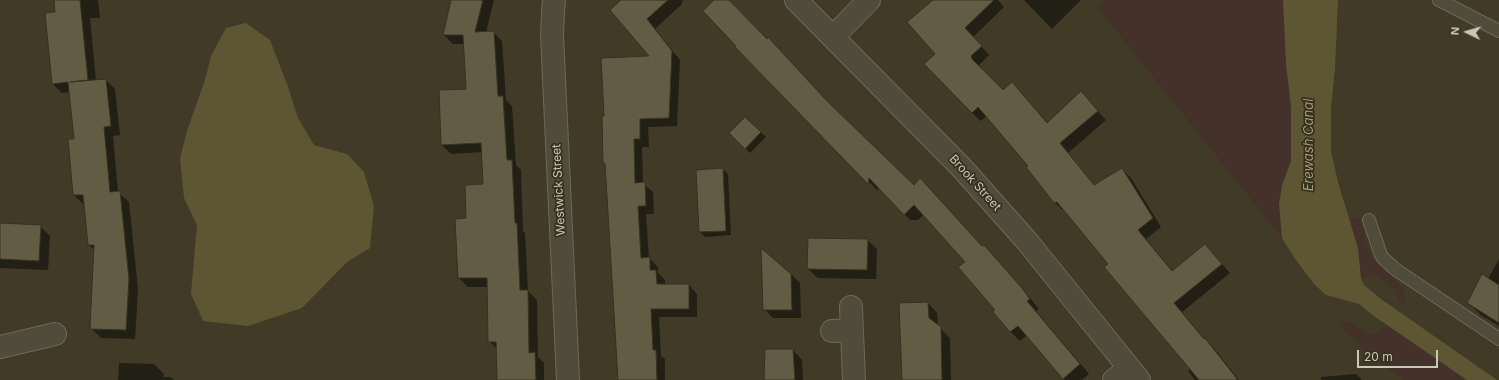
<!DOCTYPE html>
<html>
<head>
<meta charset="utf-8">
<style>
	body { margin:0 }
	#map { position:relative; width:1499px; height:380px; overflow:hidden; background:#403a26; font-family:Inter,sans-serif }
	canvas { display:block }
	.north { position:absolute; left:1447px; top:12px; width:40px; height:40px; -webkit-text-stroke:3px #35311f; paint-order:stroke; rotate:275deg; font-size:11px; font-weight:700; line-height:16px; text-align:center; color:#cac7b7 }
	.north::after { content:''; display:block; margin:auto; width:14px; height:18px; background:#cac7b7; clip-path:polygon(50% 0,100% 100%,50% 72%,0 100%) }
	.scale { position:absolute; left:1357px; top:350px; width:81px; height:18px; box-sizing:border-box; border:2px solid #cac7b7; border-top:0; padding-left:5px; font-size:12px; line-height:14px; white-space:nowrap; color:#cac7b7; -webkit-text-stroke:3px #35311f; paint-order:stroke }
</style>
</head>
<body>
<div id="map">
<canvas width="1499" height="380"></canvas>
<div class="north">N</div>
<div class="scale">20 m</div>
</div>
<script>
const ctx = document.querySelector('canvas').getContext('2d');
ctx.lineJoin = 'round';
function fill(path, color) { ctx.fillStyle = color; ctx.fill(path, 'evenodd'); }
const poly = rows => new Path2D(rows.map(r => 'M' + r).join(''));
function trace(path, color, width, dash) { ctx.strokeStyle = color; ctx.lineWidth = width; ctx.lineCap = dash ? 'butt' : 'round'; ctx.setLineDash(dash || []); ctx.stroke(path); }
function label(font, color, halo, rows, align = 'center') {
  ctx.font = font + ' Inter,sans-serif'; ctx.lineWidth = 3.5; ctx.setLineDash([]); ctx.textBaseline = 'middle'; ctx.strokeStyle = halo; ctx.fillStyle = color; for (const [text, x, y, turn = 0] of rows) {
    ctx.save(); ctx.translate(x, y); ctx.rotate((+turn || 0) * Math.PI / 180); ctx.textAlign = isNaN(turn) ? turn : align; if (halo) ctx.strokeText(text, 0, 0); ctx.fillText(text, 0, 0); ctx.restore();
  }
}
fill(poly([
	[1105,0,1283,0,1286,64,1291,106,1291,161,1282,185,1279,204,1282,238,1098,8],
	[1359,217,1368,248,1373,260,1402,287,1405,297,1404,304,1399,301,1396,290,1375,275,1361,278,1358,248,1350,220],
	[1338,321,1349,322,1366,333,1374,334,1387,325,1464,378,1464,380,1404,380,1374,358,1342,328]
]), '#43312a');
fill(poly([
	[1283,0,1338,0,1335,69,1331,109,1331,151,1338,182,1358,248,1361,278,1364,285,1381,299,1497,380,1467,380,1371,314,1359,304,1326,295,1315,285,1295,259,1282,238,1279,204,1282,185,1291,161,1291,106,1286,64],
	[246,23,270,40,287,84,298,118,314,145,347,154,364,172,374,206,370,248,347,262,302,308,248,326,203,321,191,294,197,225,184,198,180,158,187,131,205,80,211,56,226,28]
]), '#5e5533');
fill(poly([
	[55,0,98,0,100,18,90,18,96,81,106,80,115,89,120,135,113,136,118,192,129,202,138,289,135,339,101,338,91,328,95,251,89,245,84,205,74,195,70,140,75,140,70,92,62,93,53,84,56,13],
	[452,0,494,0,486,32,493,32,502,41,506,100,512,106,516,165,521,170,523,231,525,233,528,291,537,300,538,357,544,363,544,380,498,380,497,349,489,341,489,287,468,287,459,278,467,219,484,185,483,152,451,154,442,145,467,90,465,44,453,44,444,35],
	[623,0,683,0,682,4,655,29,680,60,677,126,648,127,649,147,642,147,643,184,653,192,654,214,646,214,649,258,658,267,658,273,665,280,665,285,689,285,697,294,697,317,659,317,661,356,665,359,665,380,619,380,607,165,604,163,605,117,651,57],
	[715,0,728,0,767,40,777,48,809,81,808,82,876,150,914,186,993,255,1030,298,1039,309,1036,311,1089,374,1082,380,1065,380,1027,335,1020,341,1011,332,994,312,996,310,966,262,924,214,918,220,910,220,878,186,878,191,736,47,739,47],
	[934,0,998,0,1004,7,973,37,989,55,979,65,980,68,1003,91,1047,124,1081,93,1106,120,1068,153,1095,186,1122,169,1131,178,1161,227,1146,239,1173,272,1205,245,1230,273,1182,312,1205,340,1205,339,1214,348,1239,380,1195,380,1188,371,1191,369,1109,264,1065,210,1064,211,1055,203,1027,168,1029,166,987,115,981,121,972,113,936,54],
	[1024,0,1081,0,1052,29],
	[745,118,766,137,750,153,731,133],
	[723,169,728,174,731,235,705,237,700,232],
	[0,224,40,226,50,236,48,270,0,268],
	[867,240,877,249,876,279,818,278,808,269],
	[1499,259,1499,326,1481,315,1468,303,1488,279],
	[791,274,800,283,801,318,773,318,764,309],
	[928,303,937,313,938,326,950,338,951,380,903,380],
	[793,350,802,360,803,380,765,380],
	[119,363,154,364,164,374,163,377,171,377,174,380,118,380],
	[1356,374,1362,380,1321,380,1321,377]
]), '#0007');
const building = poly([
	[54,0,80,0,88,80,70,82,106,79,111,126,104,127,110,192,120,191,129,279,126,330,90,329,94,245,88,245,83,195,73,195,68,139,74,139,68,82,52,84,45,13,55,12,54,0],
	[451,0,483,0,475,32,494,31,498,96,503,96,507,160,512,160,515,223,517,223,520,290,528,290,529,353,535,352,536,380,497,380,496,342,488,342,487,278,458,278,455,219,466,218,465,185,483,184,481,143,441,145,439,90,466,89,463,35,443,35,451,0],
	[621,0,668,0,647,19,672,51,669,118,640,119,640,139,634,139,635,183,645,182,646,206,638,206,641,258,650,257,650,270,656,270,657,284,689,284,689,309,651,309,653,350,656,350,657,380,618,380,605,163,603,163,602,116,604,116,601,58,649,56,610,10,621,0],
	[714,0,729,0,767,39,768,37,827,101,914,185,920,178,982,246,984,245,1021,287,1030,299,1027,301,1080,364,1063,379,1018,326,1010,332,993,312,995,310,958,267,965,262,914,205,904,215,869,178,868,184,734,46,736,46,703,11,714,0],
	[933,0,994,0,965,28,982,46,971,56,972,59,1003,90,1012,82,1047,123,1081,91,1098,111,1060,143,1094,185,1122,168,1153,218,1138,230,1172,271,1205,244,1215,256,1222,264,1174,303,1204,339,1205,338,1238,380,1199,380,1104,267,1108,264,1057,202,1054,203,1026,167,1028,166,978,107,972,113,924,64,935,54,907,22,933,0],
	[745,117,761,132,745,149,729,133,745,117],
	[723,168,726,231,699,232,696,170,723,168],
	[0,223,41,225,39,261,0,259,0,223],
	[808,238,868,239,867,270,807,269,808,238],
	[761,248,791,274,792,310,763,310,761,248],
	[1482,274,1499,285,1499,323,1467,303,1482,274],
	[928,302,929,318,941,327,942,380,902,380,899,303,928,302],
	[765,349,793,349,795,380,764,380,765,349]
]);
fill(building, '#625c45');
trace(building, '#373321', 1);
const lane = poly([
	[1439,0,1499,31],
	[1369,220,1381,255,1384,259,1395,269,1499,339]
]);
const street = poly([
	[554,0,553,13,552,35,568,380],
	[796,0,961,167,1026,240,1139,380],
	[833,37,869,0],
	[851,307,854,380],
	[832,331,852,330],
	[0,347,55,334],
	[1114,380,1129,368]
]);
trace(lane, '#6d6a58', 14);
trace(street, '#6d6a58', 24);
trace(lane, '#504b3a', 12);
trace(street, '#504b3a', 22);
label('12px', '#cac7b7', '#35311f', [
	["Brook Street",975,183,48],
	["Westwick Street",559,190,-93]
]);
label('italic 13px', '#a99c71', '#35311f', [
	["Erewash Canal",1309,145,-90]
]);
</script>
</body>
</html>
